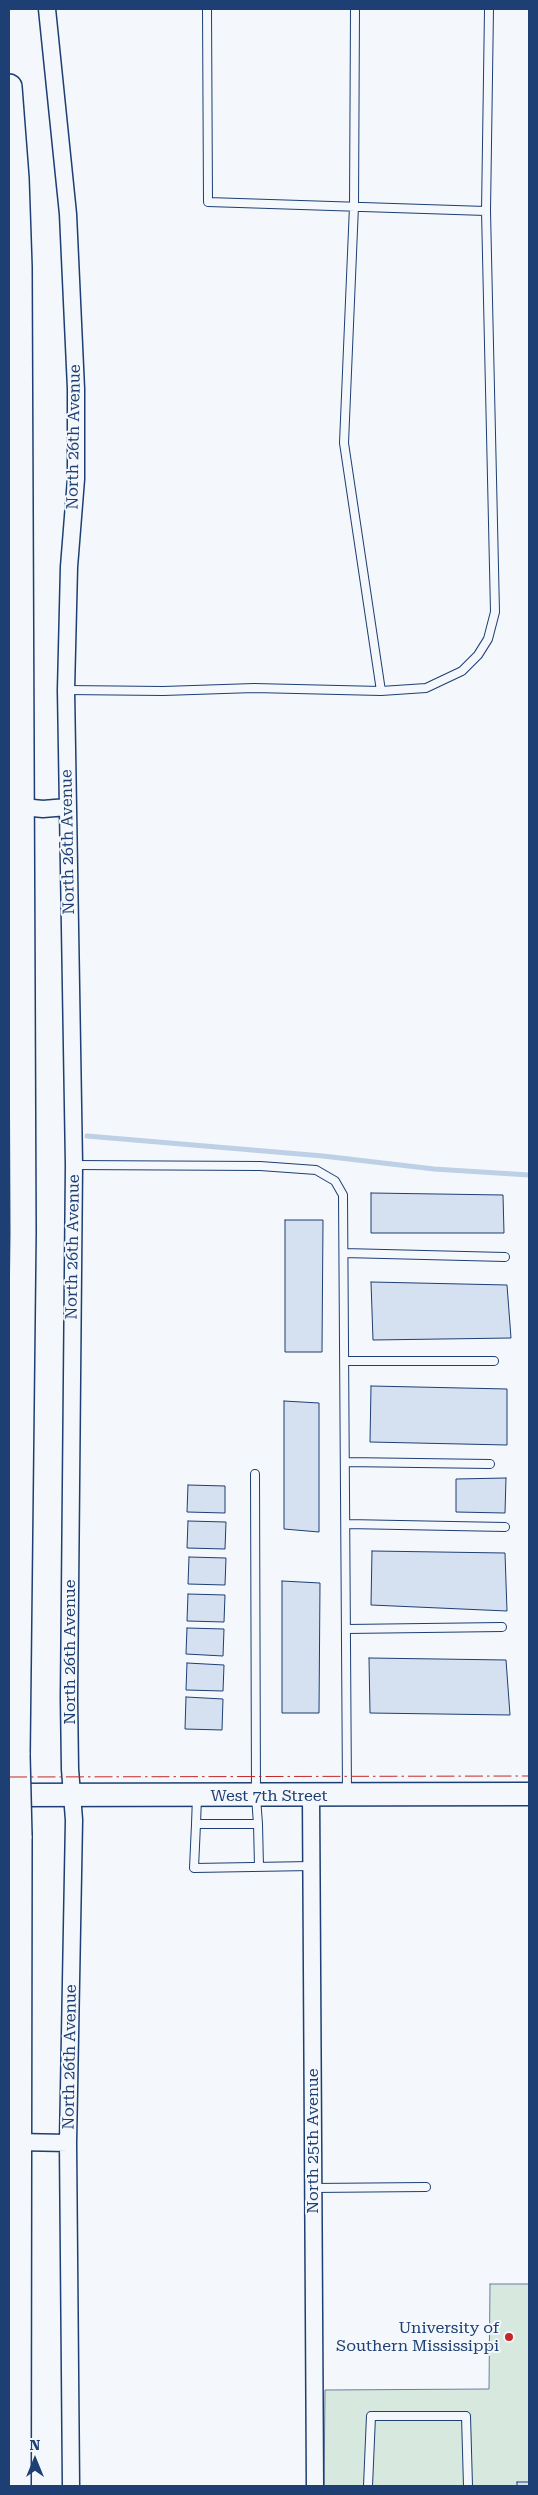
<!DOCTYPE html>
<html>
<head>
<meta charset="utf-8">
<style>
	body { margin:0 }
	#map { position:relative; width:538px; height:2495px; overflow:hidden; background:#f4f7fb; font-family:"Roboto Serif",serif }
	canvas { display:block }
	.frame { position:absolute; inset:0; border:10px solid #1d3f73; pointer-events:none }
	.north { position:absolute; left:10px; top:2435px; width:50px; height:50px; -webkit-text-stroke:4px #f4f7fb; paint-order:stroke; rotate:0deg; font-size:14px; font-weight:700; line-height:20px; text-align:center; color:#1d3f73 }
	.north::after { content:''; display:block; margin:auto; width:18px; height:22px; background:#1d3f73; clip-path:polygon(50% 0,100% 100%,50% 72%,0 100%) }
</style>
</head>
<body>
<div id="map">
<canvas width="538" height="2495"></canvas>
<div class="frame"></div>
<div class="north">N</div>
</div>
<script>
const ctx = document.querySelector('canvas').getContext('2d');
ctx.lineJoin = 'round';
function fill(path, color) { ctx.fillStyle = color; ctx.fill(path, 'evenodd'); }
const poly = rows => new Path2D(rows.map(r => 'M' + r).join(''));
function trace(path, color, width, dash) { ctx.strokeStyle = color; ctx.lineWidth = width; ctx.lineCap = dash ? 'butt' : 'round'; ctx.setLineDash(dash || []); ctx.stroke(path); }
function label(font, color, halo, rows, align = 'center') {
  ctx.font = font + ' "Roboto Serif",serif'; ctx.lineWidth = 4; ctx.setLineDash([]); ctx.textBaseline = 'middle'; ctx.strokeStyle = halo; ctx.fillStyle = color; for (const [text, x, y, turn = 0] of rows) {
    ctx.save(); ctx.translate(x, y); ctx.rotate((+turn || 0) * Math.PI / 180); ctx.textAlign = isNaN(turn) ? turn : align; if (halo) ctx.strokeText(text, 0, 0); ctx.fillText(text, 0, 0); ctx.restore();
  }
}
const green = poly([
	[490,2284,529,2284,529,2486,324,2486,325,2390,489,2389,490,2284]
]);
fill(green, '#d7e8df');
trace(green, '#687fa3', 1);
trace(poly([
	[87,1136,323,1156,434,1169,529,1175]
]), '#bed0e5', 5);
const building = poly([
	[371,1193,503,1195,504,1233,371,1233,371,1193],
	[285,1220,323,1220,322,1352,285,1352,285,1220],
	[371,1282,507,1285,511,1338,373,1340,371,1282],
	[371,1386,507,1389,507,1445,370,1442,371,1386],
	[284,1401,319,1403,319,1532,284,1529,284,1401],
	[506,1478,505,1513,456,1512,456,1479,506,1478],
	[188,1485,225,1486,225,1513,187,1512,188,1485],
	[188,1521,226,1522,225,1549,187,1548,188,1521],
	[372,1551,505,1553,507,1611,371,1605,372,1551],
	[189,1557,226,1558,225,1585,188,1584,189,1557],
	[282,1581,320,1583,319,1713,282,1713,282,1581],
	[188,1594,225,1595,224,1622,187,1621,188,1594],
	[187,1628,224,1629,223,1656,186,1654,187,1628],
	[369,1658,506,1660,510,1715,370,1713,369,1658],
	[187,1663,224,1665,223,1691,186,1690,187,1663],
	[186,1697,223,1699,222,1730,185,1729,186,1697],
	[517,2482,529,2482,529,2486,517,2486,517,2482]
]);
fill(building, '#d5e0f0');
trace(building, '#1d3f73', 1);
const lane = poly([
	[207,9,208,202,486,211],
	[355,9,354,206,344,443,381,691],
	[66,690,163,691,254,688,381,691,426,688,462,671,478,655,488,639,495,612,486,211,489,9],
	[74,1165,260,1166,316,1170,335,1181,343,1195,347,1793],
	[344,1253,505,1257],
	[345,1361,494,1361],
	[346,1462,490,1464],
	[347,1524,505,1527],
	[347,1629,502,1627],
	[197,1797,196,1824,258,1824,256,1797,255,1474],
	[196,1824,194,1868,311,1866],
	[258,1824,259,1867],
	[313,2188,426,2187],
	[368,2486,371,2416,466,2416,468,2486]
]);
const street = poly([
	[47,9,68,214,76,389,76,479,69,567,66,690,74,1165,69,1698,70,1769,74,1820,68,2143,71,2486],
	[12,806,43,809,67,807],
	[311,1795,315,2486],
	[17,2142,68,2143]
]);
const secondary = poly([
	[9,1795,529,1794]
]);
const primary = poly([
	[9,87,16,178,19,267,23,1232,17,1755],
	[18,2486,19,1836]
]);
trace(lane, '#1d3f73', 10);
trace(street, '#1d3f73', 19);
trace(secondary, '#1d3f73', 25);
trace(primary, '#1d3f73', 28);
trace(lane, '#f4f7fb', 8);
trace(street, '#f4f7fb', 16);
trace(secondary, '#f4f7fb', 22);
trace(primary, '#f4f7fb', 25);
const primaryBridge = poly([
	[17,1755,19,1836]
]);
trace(primaryBridge, '#1d3f73', 28, []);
trace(primaryBridge, '#f4f7fb', 25);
trace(poly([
	[9,1777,529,1776]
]), '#c62828', 1, [18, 4, 2.5, 4]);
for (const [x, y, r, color] of [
	[509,2337,5,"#c62828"]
]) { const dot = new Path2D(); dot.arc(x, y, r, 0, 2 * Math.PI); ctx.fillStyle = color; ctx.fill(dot); trace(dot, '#f4f7fb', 2); }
label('16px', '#1d3f73', '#f4f7fb', [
	["North 26th Avenue",74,437,-89],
	["North 26th Avenue",68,842,-91],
	["North 26th Avenue",73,1247,-89],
	["North 26th Avenue",70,1652,-90],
	["West 7th Street",269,1796],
	["North 26th Avenue",70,2057,-89],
	["North 25th Avenue",313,2141,-90]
]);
label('16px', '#1d3f73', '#f4f7fb', [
	["University of",499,2328],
	["Southern Mississippi",499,2346]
], 'right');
</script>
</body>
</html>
